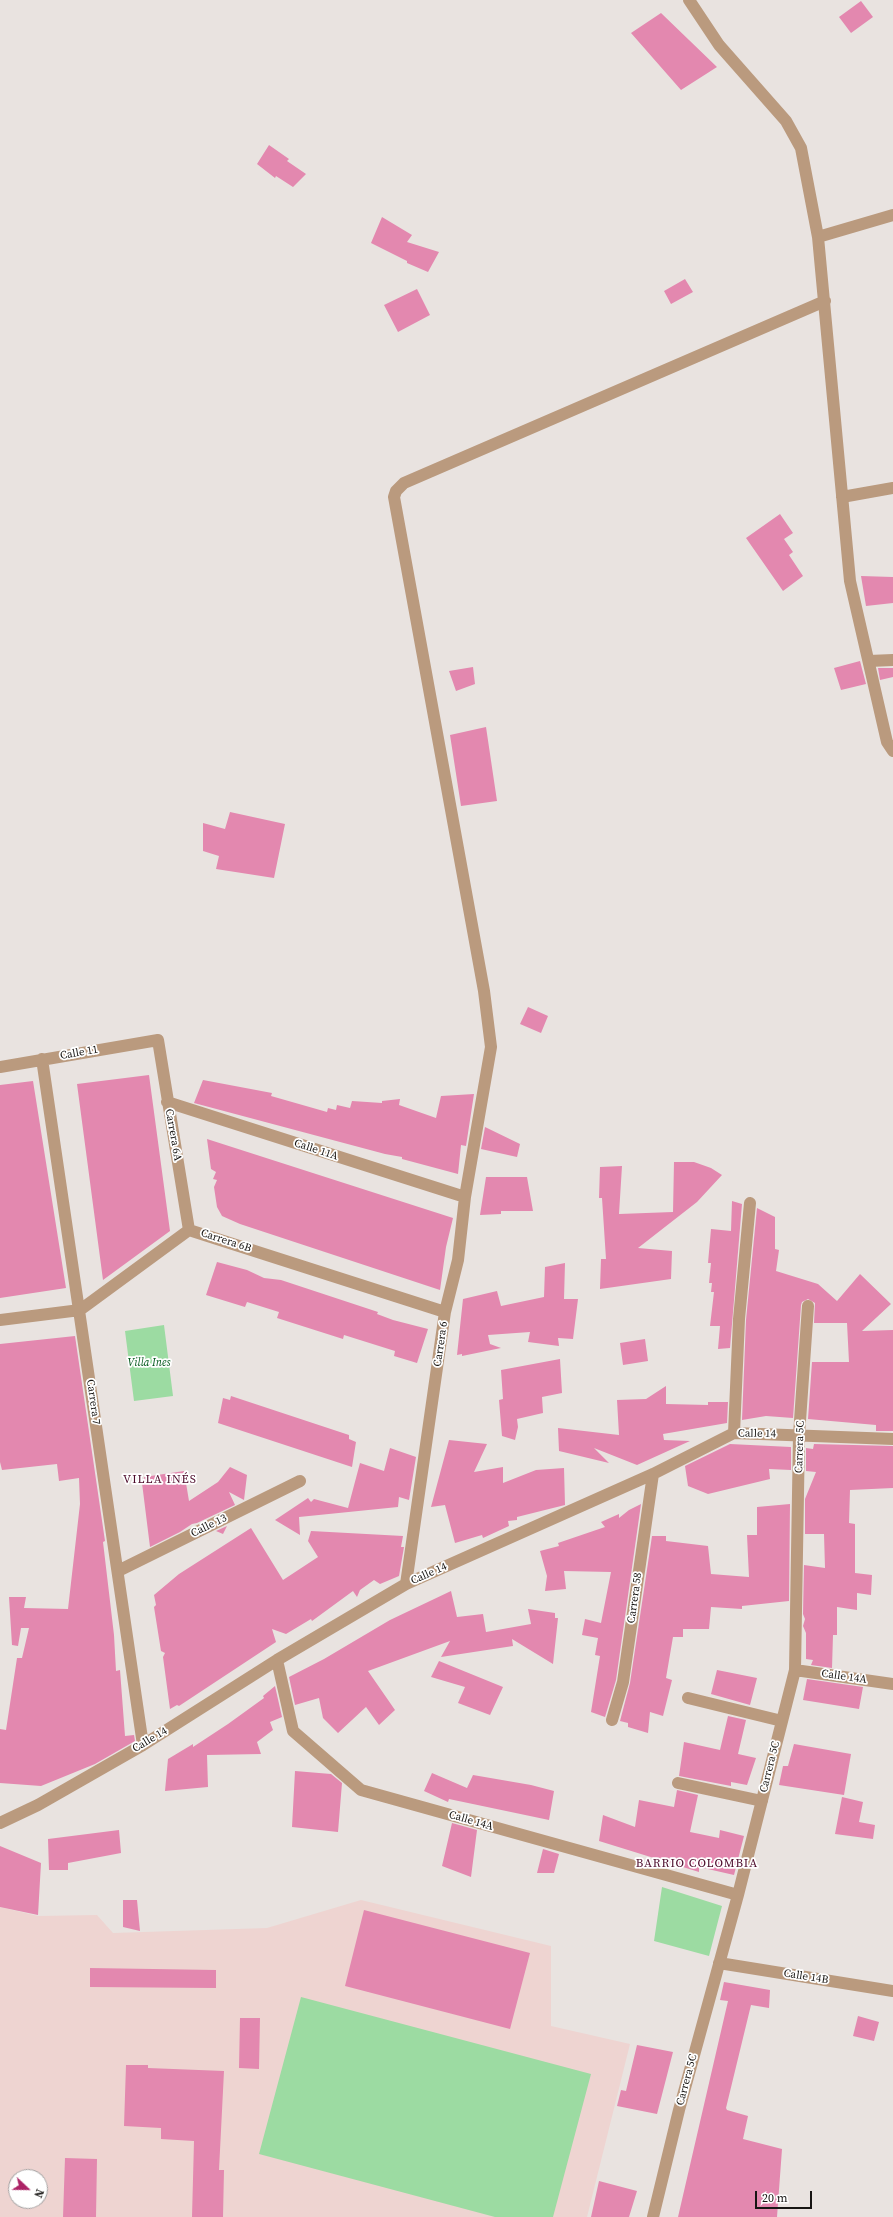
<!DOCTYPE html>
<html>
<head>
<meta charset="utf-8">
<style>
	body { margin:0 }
	#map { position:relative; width:893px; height:2217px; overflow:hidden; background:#e9e3e0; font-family:"Source Serif 4",serif }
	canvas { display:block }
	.north { position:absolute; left:8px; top:2169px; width:40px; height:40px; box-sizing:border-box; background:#fff; border:1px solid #a2a1a1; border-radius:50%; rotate:112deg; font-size:11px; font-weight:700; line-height:16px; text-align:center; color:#171513 }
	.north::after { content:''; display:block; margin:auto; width:14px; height:18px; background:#ac2366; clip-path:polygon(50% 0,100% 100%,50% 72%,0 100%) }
	.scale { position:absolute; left:755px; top:2191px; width:57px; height:18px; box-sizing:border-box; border:2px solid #171513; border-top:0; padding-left:5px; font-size:12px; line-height:14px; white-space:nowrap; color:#171513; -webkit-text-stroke:3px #fff; paint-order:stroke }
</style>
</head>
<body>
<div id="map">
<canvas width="893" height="2217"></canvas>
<div class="north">N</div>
<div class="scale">20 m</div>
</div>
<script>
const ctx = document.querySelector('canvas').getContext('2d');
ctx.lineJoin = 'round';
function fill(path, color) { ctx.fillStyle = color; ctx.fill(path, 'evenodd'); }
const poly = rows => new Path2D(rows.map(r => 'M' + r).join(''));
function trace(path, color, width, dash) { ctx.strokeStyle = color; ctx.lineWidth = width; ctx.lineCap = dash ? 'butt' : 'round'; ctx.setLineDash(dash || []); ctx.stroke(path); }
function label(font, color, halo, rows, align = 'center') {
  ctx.font = font + ' "Source Serif 4",serif'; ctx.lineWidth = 3.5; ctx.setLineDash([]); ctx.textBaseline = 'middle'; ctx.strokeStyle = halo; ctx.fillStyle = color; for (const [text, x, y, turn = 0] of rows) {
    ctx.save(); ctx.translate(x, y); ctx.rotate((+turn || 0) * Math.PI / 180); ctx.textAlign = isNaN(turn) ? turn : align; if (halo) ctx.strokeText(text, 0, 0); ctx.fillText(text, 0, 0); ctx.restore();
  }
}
fill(poly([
	[361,1900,551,1946,551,2026,630,2044,587,2217,0,2217,0,1907,38,1916,97,1915,113,1933,267,1928],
	[16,2177,40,2177,40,2201,16,2201]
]), '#eed4d1');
fill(poly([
	[164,1325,173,1396,134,1401,125,1331],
	[662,1887,722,1906,709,1956,654,1941],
	[301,1997,591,2074,553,2217,495,2217,259,2154]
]), '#9cdba2');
fill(poly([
	[861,1,873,17,851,33,839,17],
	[661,13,717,67,681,90,631,33],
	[269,145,289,159,287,161,306,174,293,187,276,176,275,178,257,164],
	[382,217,412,235,407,242,439,252,428,272,407,263,407,261,371,243],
	[685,279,693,292,671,304,664,291],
	[417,289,430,315,398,332,384,305],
	[780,514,793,533,784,539,793,552,789,555,803,576,783,591,746,538],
	[861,576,893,577,893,603,866,606],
	[860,661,866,684,841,690,834,668],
	[473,667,475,684,456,691,449,671],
	[878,668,893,668,893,677,880,680],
	[486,727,497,801,461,806,450,735],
	[230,812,285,824,274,878,216,869,219,856,203,851,203,823,225,829],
	[528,1007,548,1016,541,1033,520,1024],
	[149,1075,170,1231,103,1280,77,1084],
	[203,1080,272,1093,271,1096,327,1112,328,1108,336,1110,337,1105,350,1108,352,1101,382,1103,382,1101,400,1099,399,1105,436,1118,441,1096,474,1094,466,1146,461,1145,458,1174,402,1159,402,1157,385,1154,194,1103],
	[33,1081,66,1288,0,1298,0,1085],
	[485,1127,520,1144,517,1157,481,1149],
	[207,1139,453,1218,446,1247,440,1290,240,1224,222,1216,217,1207,214,1187,217,1180,213,1179,216,1172,211,1169],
	[674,1162,694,1162,711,1168,722,1175,697,1202,638,1248,672,1251,671,1279,600,1289,601,1259,606,1259,602,1198,599,1198,600,1167,622,1166,619,1214,673,1212],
	[486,1177,527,1177,533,1211,501,1211,501,1214,480,1215],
	[732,1201,742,1204,730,1348,718,1349,720,1326,710,1326,714,1292,711,1292,712,1283,709,1283,711,1263,708,1263,711,1229,731,1231],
	[757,1208,775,1217,775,1249,779,1250,776,1271,818,1284,837,1301,860,1274,891,1304,862,1331,893,1330,893,1431,876,1431,876,1425,808,1419,812,1362,849,1362,847,1323,814,1323,815,1303,808,1299,802,1302,801,1305,793,1418,766,1416,742,1420,746,1320],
	[217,1262,247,1270,264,1278,281,1280,378,1312,377,1314,393,1320,428,1329,417,1363,394,1356,395,1351,344,1335,343,1339,277,1318,279,1312,247,1302,245,1307,206,1295],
	[565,1263,564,1299,578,1299,573,1339,558,1338,559,1346,528,1342,530,1332,488,1335,490,1344,501,1348,462,1356,462,1354,457,1355,463,1299,497,1291,501,1306,544,1297,545,1267],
	[75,1336,105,1541,103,1542,114,1635,116,1671,120,1670,125,1736,134,1735,135,1741,95,1764,41,1786,0,1783,0,1729,6,1730,17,1658,22,1658,29,1628,21,1628,18,1646,12,1645,9,1597,26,1597,24,1608,68,1609,80,1504,79,1478,59,1481,57,1464,2,1470,0,1462,0,1344],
	[645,1339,648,1361,623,1365,620,1343],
	[560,1359,562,1393,542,1397,543,1413,517,1419,518,1427,515,1440,502,1436,499,1400,503,1399,501,1370],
	[666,1386,666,1404,708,1405,708,1402,728,1402,727,1423,663,1434,664,1440,690,1441,637,1465,594,1448,609,1463,559,1451,558,1428,619,1435,617,1400,646,1399],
	[231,1396,349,1435,349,1439,356,1442,352,1467,218,1423,223,1398,230,1400],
	[449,1440,487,1444,474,1472,503,1467,503,1483,536,1470,564,1468,565,1505,517,1517,517,1520,508,1521,509,1526,483,1538,482,1535,455,1543,445,1505,431,1507],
	[730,1444,791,1447,791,1470,769,1469,770,1479,708,1494,688,1486,685,1466],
	[814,1444,893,1446,893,1488,850,1490,849,1523,855,1524,855,1573,872,1575,871,1595,857,1593,857,1610,837,1607,837,1635,833,1635,832,1668,811,1665,813,1660,806,1659,806,1633,803,1626,805,1619,803,1614,804,1565,825,1568,824,1534,805,1534,805,1499,816,1472,806,1471,806,1448,813,1449],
	[390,1448,416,1457,409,1500,399,1497,398,1507,299,1517,300,1535,275,1520,308,1498,311,1502,314,1499,348,1508,360,1463,384,1471],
	[230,1467,247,1475,244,1500,229,1492,235,1505,197,1523,192,1524,180,1532,150,1547,142,1483,145,1482,144,1477,184,1471,189,1501,218,1482],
	[641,1504,616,1680,605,1717,591,1712,600,1656,595,1655,598,1638,582,1635,585,1619,601,1623,611,1572,564,1571,566,1589,545,1591,547,1576,540,1551,559,1546,558,1543,605,1527,601,1522,619,1514,619,1518,629,1510],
	[790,1504,789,1601,742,1606,742,1609,711,1607,709,1629,683,1629,683,1637,673,1637,666,1678,672,1680,663,1716,650,1712,648,1733,628,1727,628,1723,620,1721,630,1683,652,1536,666,1536,666,1541,708,1546,711,1574,749,1577,747,1535,757,1535,757,1507],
	[227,1526,223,1534,216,1531],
	[251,1528,283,1580,318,1557,308,1541,311,1531,403,1536,401,1547,404,1547,399,1576,380,1584,374,1580,360,1590,357,1597,353,1591,312,1621,311,1619,286,1634,272,1629,276,1642,179,1706,177,1705,170,1709,163,1657,165,1653,161,1651,154,1607,156,1605,154,1595,179,1574],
	[451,1591,457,1617,483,1614,486,1632,531,1624,528,1609,555,1613,555,1618,558,1618,553,1664,512,1639,513,1646,441,1657,450,1641,368,1671,395,1710,379,1725,366,1707,338,1733,323,1718,319,1698,295,1705,289,1677,324,1659,390,1620],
	[439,1661,503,1687,490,1715,458,1703,465,1687,431,1677],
	[717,1670,757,1678,750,1705,711,1694],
	[807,1679,863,1687,859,1709,803,1700],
	[275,1686,282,1717,270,1722,273,1730,257,1742,261,1754,207,1755,208,1787,165,1791,168,1759,193,1744,193,1747,228,1724,264,1698,263,1696],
	[728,1716,746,1720,738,1754,756,1758,747,1785,731,1782,731,1786,679,1776,684,1742,720,1750],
	[794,1744,851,1754,844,1795,779,1785,783,1766,788,1766],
	[295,1771,331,1774,342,1783,338,1832,292,1827],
	[432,1773,467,1788,473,1775,531,1785,554,1791,549,1820,449,1799,448,1802,424,1791],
	[677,1790,698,1795,690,1832,719,1838,720,1830,744,1836,734,1875,699,1867,699,1872,599,1841,603,1815,635,1827,639,1800,674,1807],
	[842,1797,863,1802,859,1822,875,1825,873,1839,835,1834],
	[452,1823,477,1830,471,1877,442,1866],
	[119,1830,121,1853,68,1863,68,1870,49,1870,48,1839],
	[0,1846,41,1863,38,1915,0,1907],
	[543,1849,559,1854,554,1873,537,1873],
	[123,1900,137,1900,140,1931,123,1927],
	[364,1910,530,1953,510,2029,345,1986],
	[90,1968,216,1970,216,1988,90,1987],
	[724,1982,770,1990,769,2008,751,2005,726,2108,727,2110,748,2116,743,2139,782,2149,777,2217,678,2217,728,2001,720,2000],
	[858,2016,879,2022,874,2041,853,2036],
	[240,2018,260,2018,259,2069,239,2068],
	[637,2045,673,2052,657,2114,617,2106,621,2090,626,2091],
	[126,2065,148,2065,148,2068,224,2071,219,2170,224,2170,223,2217,192,2217,194,2141,161,2139,161,2128,124,2126],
	[65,2158,97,2159,96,2217,63,2217],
	[599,2181,637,2191,629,2217,591,2217]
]), '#e388af');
trace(poly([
	[689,0,719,45,786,121,801,148,818,237,850,581,887,742,893,751],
	[818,237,893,215],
	[842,497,893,488],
	[869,661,893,660],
	[42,1059,143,1745],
	[0,1067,158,1040,189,1230],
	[167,1102,465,1197],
	[0,1320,80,1310,189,1230,445,1312],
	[734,1433,739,1319,750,1203],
	[118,1571,300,1481],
	[406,1584,445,1312,458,1260,465,1197,491,1047,484,991,394,497,396,491,404,483,825,301],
	[277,1660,293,1731,361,1790,738,1895],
	[795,1670,893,1684],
	[688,1698,782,1721],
	[612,1720,623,1682,653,1474],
	[678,1783,762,1801],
	[0,1823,38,1805,143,1745,277,1660,406,1584,653,1474,734,1433,893,1439],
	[719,1963,893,1991],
	[653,2217,679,2110,738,1895,795,1670,799,1435,808,1306]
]), '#ba9a7e', 12);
label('11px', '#171513', '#fff', [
	["Calle 11",79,1053,-10],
	["Carrera 6A",173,1135,80],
	["Calle 11A",316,1150,18],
	["Carrera 6B",226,1241,18],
	["Carrera 6",441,1344,-82],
	["Carrera 7",93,1402,82],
	["Calle 14",757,1434,1],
	["Carrera 5C",800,1447,-88],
	["Calle 13",209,1526,-26],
	["Calle 14",429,1574,-24],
	["Carrera 58",635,1598,-82],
	["Calle 14A",844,1677,8],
	["Calle 14",150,1740,-31],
	["Carrera 5C",770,1767,-76],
	["Calle 14A",471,1821,16],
	["Calle 14B",806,1977,9],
	["Carrera 5C",687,2080,-75]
]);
label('italic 11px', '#00571a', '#fff', [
	["Villa Ines",149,1363]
]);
ctx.letterSpacing = '1px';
label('12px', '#4c0a2a', '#fff', [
	["VILLA INÉS",160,1480],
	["BARRIO COLOMBIA",697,1864]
]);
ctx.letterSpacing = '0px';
</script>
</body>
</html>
